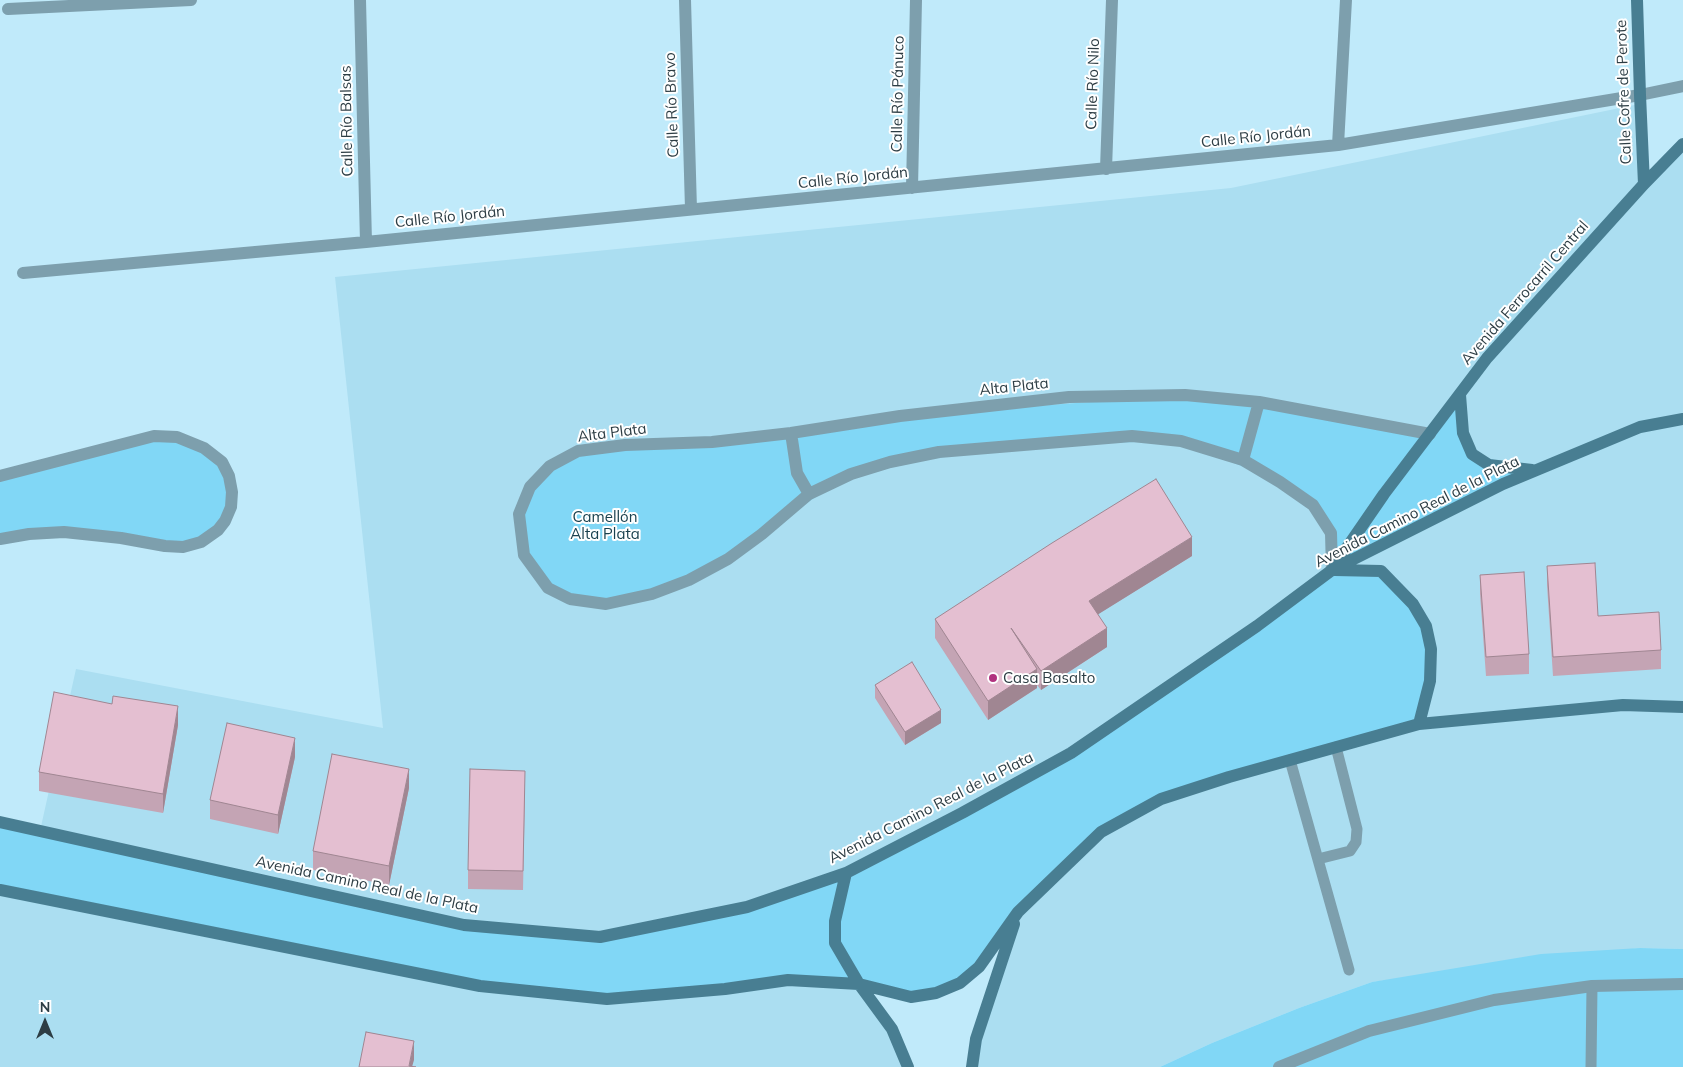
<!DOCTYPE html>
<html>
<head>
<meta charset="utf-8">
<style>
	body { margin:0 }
	#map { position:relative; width:1683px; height:1067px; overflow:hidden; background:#c0eafa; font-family:Mulish,sans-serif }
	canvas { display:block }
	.north { position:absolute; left:20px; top:997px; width:50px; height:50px; -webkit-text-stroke:4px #fff; paint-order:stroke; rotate:0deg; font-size:14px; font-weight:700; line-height:20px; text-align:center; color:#2d3d44 }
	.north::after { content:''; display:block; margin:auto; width:18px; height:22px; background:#2d3d44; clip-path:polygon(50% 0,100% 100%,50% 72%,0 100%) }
</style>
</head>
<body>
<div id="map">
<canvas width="1683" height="1067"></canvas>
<div class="north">N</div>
</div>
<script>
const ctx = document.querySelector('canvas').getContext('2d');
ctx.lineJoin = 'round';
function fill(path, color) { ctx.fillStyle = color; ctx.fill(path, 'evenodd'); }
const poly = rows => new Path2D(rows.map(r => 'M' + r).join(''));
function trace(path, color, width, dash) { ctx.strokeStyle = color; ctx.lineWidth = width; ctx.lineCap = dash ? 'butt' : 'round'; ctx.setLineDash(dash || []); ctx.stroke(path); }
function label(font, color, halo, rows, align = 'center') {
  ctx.font = font + ' Mulish,sans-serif'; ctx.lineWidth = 4; ctx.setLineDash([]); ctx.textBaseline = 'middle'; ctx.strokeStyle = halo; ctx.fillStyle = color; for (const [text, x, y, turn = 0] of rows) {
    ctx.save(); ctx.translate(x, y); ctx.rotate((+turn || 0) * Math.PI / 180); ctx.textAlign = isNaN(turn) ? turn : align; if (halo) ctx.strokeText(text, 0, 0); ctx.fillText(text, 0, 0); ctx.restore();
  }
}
fill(poly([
	[1644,103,1647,178,1683,147,1683,949,1640,948,1372,982,1299,1008,1212,1043,1160,1067,972,1067,1071,753,846,873,747,907,600,937,464,925,40,831,76,669,383,728,335,277,1231,188],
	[0,890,788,980,859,984,908,1067,0,1067]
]), '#abdef1');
fill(poly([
	[1185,395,1430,434,1460,395,1472,454,1535,471,1333,570,1381,571,1413,604,1431,649,1419,724,1161,799,1101,832,1018,912,979,967,936,993,911,997,788,980,607,999,480,986,0,890,0,822,464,925,600,937,747,907,846,873,1071,753,1332,570,1331,533,1313,505,1280,482,1181,441,1008,445,851,474,689,580,606,604,548,588,524,555,519,514,530,487,578,451,712,442,900,416],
	[154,436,204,448,229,476,225,521,183,547,64,532,0,539,0,476],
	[1640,948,1683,949,1683,1067,1160,1067,1212,1043,1299,1008,1372,982,1541,954]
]), '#81d7f6');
trace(poly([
	[1290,760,1349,970],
	[1318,859,1350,851,1356,842,1357,829,1336,747],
	[1591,1067,1592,986]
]), '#7d9fad', 11);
trace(poly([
	[360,0,366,242],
	[685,0,691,209],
	[8,9,191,0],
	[1338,145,1346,0],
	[1106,169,1112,0],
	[912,188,916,0],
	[23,273,366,242,1338,145,1640,95,1683,86],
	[791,433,797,473,809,494],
	[1243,460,1259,402],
	[0,476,154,436,177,437,204,448,222,462,229,476,232,492,231,507,225,521,218,530,201,542,183,547,165,546,121,538,64,532,29,534,0,539],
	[1332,570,1331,533,1313,505,1280,482,1243,460,1181,441,1132,436,939,452,890,462,851,474,809,494,762,534,728,559,689,580,652,594,606,604,570,599,548,588,524,555,519,514,530,487,550,466,578,451,625,445,712,442,791,433,900,416,1069,397,1185,395,1259,402,1430,434],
	[1279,1067,1369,1031,1494,1000,1592,986,1683,984]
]), '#7d9fad', 12);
trace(poly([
	[1637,0,1640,95,1644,184],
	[1460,395,1463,433,1472,454,1489,465,1532,470],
	[1333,568,1384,494,1487,358,1644,184,1683,144],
	[1335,570,1381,571,1413,604,1426,626,1431,649,1430,681,1419,724],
	[0,822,464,925,600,937,747,907,846,873,962,813,1071,753,1257,626,1332,570,1503,484,1640,427,1683,419],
	[846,873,835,921,835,943,859,984,892,1029,908,1067],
	[0,890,480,986,607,999,725,989,788,980,859,984,911,997,936,993,960,983,979,967,1018,912,1101,832,1161,799,1229,777,1419,724,1623,705,1683,707],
	[972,1067,976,1039,1014,924]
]), '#487e92', 12);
fill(poly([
	[1192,556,1098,614,1107,647,1041,690,1037,685,1037,688,988,720,935,638,935,619],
	[1547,566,1598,616,1661,650,1661,669,1553,676,1547,585],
	[1480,575,1529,654,1529,674,1486,676,1480,594],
	[875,685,941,723,905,745,875,698],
	[112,704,178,725,163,813,39,791,39,772],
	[295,757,278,834,210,819,210,800],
	[409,788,389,885,313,870,313,851],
	[525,790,523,890,468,889,468,870]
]), '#c4a4b4');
fill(poly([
	[1192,537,1192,556,1089,620,1089,601],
	[1107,628,1107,647,1041,690,1041,671],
	[1037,669,1037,688,988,720,988,701],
	[178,706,178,725,163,813,163,794],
	[941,710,941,723,905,745,905,732],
	[295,738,295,757,278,834,278,815],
	[409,769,409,788,389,885,389,866],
	[414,1041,414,1060,412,1067,409,1067]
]), '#a08692');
const building = poly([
	[1156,479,1192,537,1089,601,1107,628,1041,671,1011,628,1037,669,988,701,935,619,1052,543,1156,479],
	[1595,563,1598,616,1659,612,1661,650,1553,657,1547,566,1595,563],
	[1524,572,1529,654,1486,657,1480,575,1524,572],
	[912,662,941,710,905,732,875,685,912,662],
	[54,692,112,704,113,696,178,706,163,794,39,772,54,692],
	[227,723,295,738,278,815,210,800,227,723],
	[332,754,409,769,389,866,313,851,332,754],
	[470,769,525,771,523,871,468,870,470,769],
	[366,1032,414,1041,409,1066,416,1067,359,1067,366,1032]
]);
fill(building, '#e4bfd1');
trace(building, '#a08692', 1);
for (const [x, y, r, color] of [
	[993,678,5,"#b1327f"]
]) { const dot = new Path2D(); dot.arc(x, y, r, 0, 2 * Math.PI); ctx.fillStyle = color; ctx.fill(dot); trace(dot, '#fff', 2); }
label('15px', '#2d3d44', '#fff', [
	["Calle Río Nilo",1093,84,-88],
	["Calle Cofre de Perote",1624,92,-92],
	["Calle Río Pánuco",898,94,-89],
	["Calle Río Bravo",672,105,-92],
	["Calle Río Balsas",347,121,-91],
	["Calle Río Jordán",1256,137,-6],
	["Calle Río Jordán",853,178,-6],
	["Calle Río Jordán",450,217,-6],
	["Avenida Ferrocarril Central",1525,293,-49],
	["Alta Plata",1014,387,-6],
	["Alta Plata",612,433,-7],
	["Avenida Camino Real de la Plata",1417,512,-27],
	["Avenida Camino Real de la Plata",931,808,-27],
	["Avenida Camino Real de la Plata",367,885,12]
]);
label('15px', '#1a414f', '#fff', [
	["Camellón",605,517],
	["Alta Plata",605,534]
]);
label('15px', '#2d3d44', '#fff', [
	["Casa Basalto",1003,678]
], 'left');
</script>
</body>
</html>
